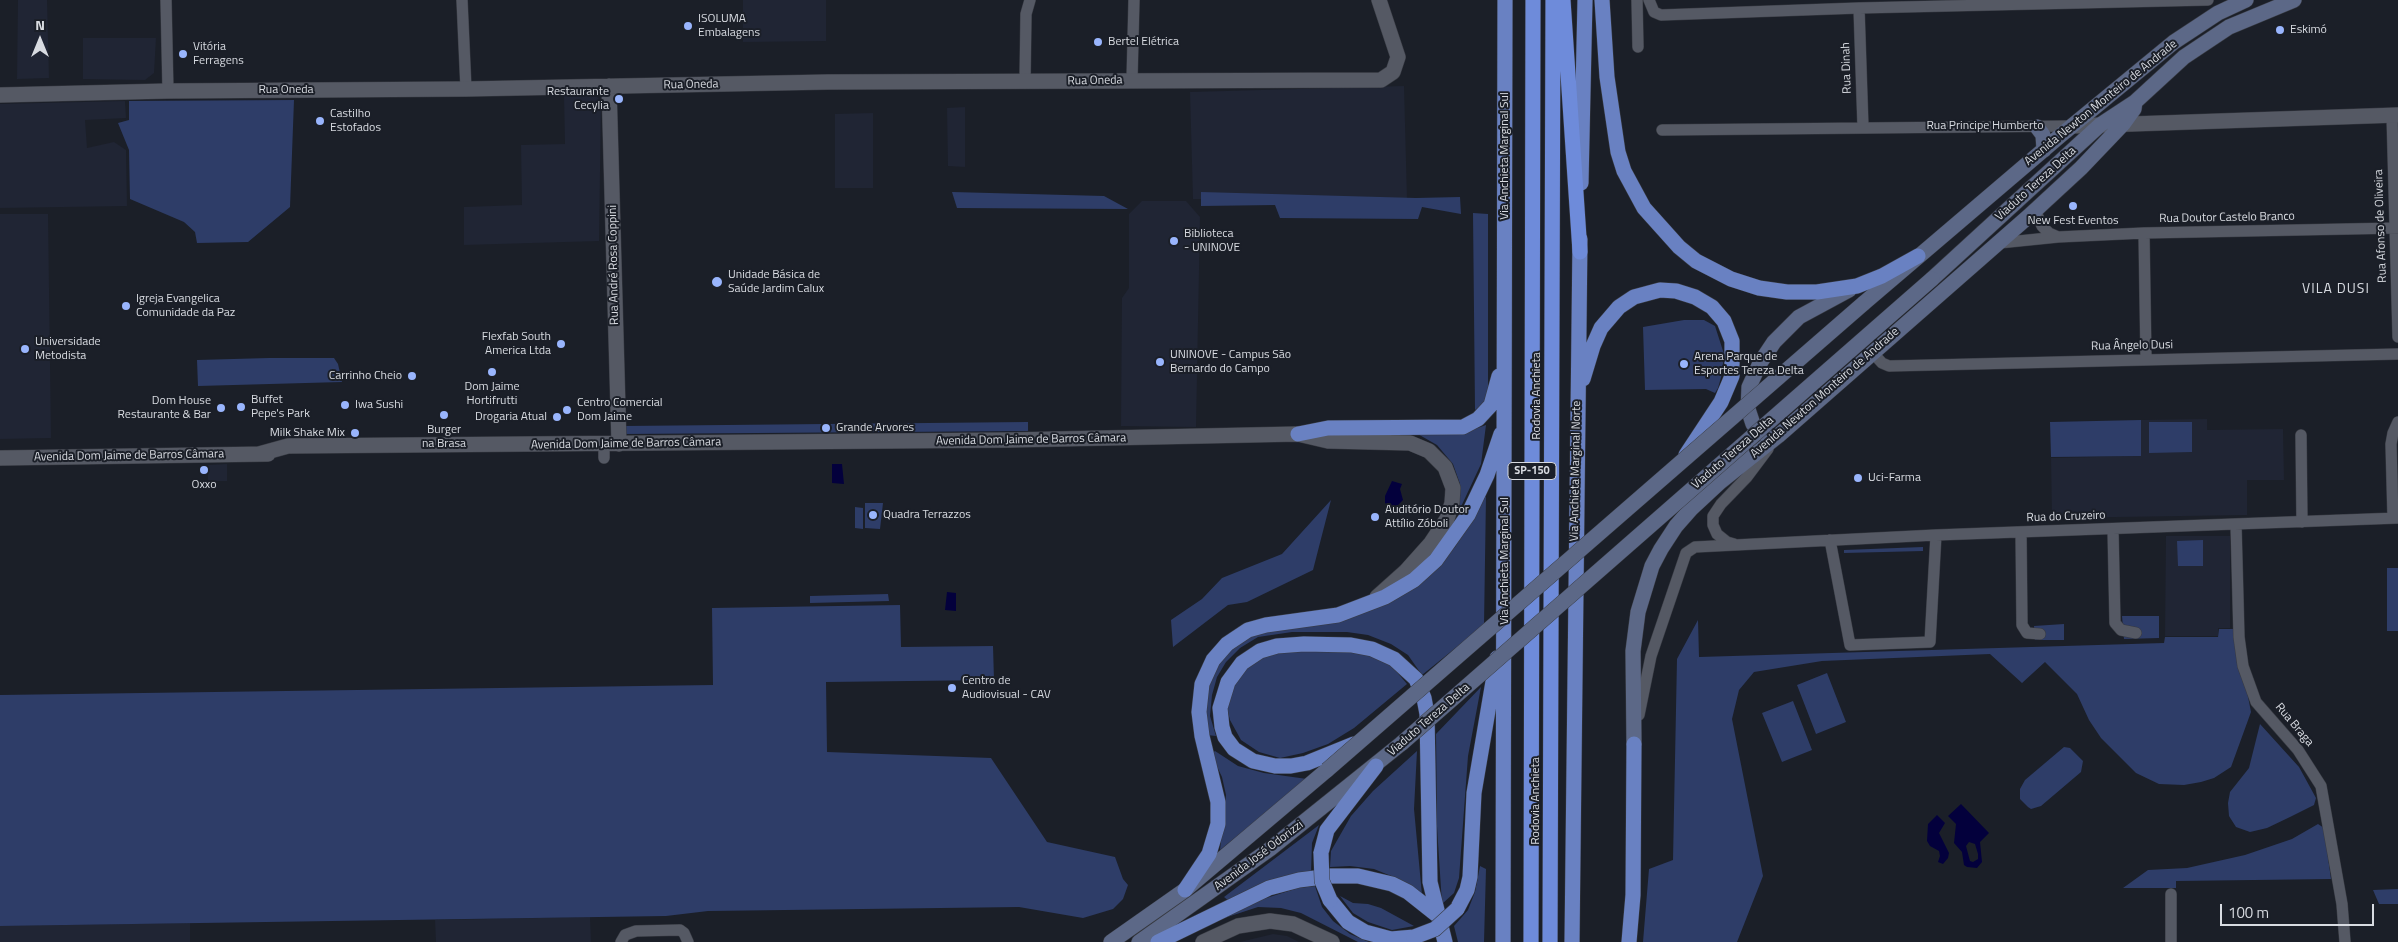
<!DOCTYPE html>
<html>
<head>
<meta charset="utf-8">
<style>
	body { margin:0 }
	#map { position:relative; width:2398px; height:942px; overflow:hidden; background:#1b1f28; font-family:"Titillium Web",sans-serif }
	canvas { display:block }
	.north { position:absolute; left:15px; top:15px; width:50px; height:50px; -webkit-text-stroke:4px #1b1f28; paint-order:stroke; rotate:0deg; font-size:14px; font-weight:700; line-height:20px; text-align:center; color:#d8dbe1 }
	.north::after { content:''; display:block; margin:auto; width:18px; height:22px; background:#d8dbe1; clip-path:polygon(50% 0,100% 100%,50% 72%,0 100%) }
	.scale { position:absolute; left:2220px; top:904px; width:154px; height:22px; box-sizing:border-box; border:2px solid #d8dbe1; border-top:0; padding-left:6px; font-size:15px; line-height:18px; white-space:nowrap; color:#d8dbe1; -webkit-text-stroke:4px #1b1f28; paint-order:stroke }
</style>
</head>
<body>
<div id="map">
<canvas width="2398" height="942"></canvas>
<div class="north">N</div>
<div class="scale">100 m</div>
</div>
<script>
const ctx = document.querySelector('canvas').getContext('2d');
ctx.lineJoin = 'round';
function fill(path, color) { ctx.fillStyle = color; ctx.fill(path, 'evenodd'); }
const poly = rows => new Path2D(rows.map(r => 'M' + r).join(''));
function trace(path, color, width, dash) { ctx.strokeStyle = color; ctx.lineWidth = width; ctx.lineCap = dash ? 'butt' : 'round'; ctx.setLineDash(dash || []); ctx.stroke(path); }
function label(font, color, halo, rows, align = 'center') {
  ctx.font = font + ' "Titillium Web",sans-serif'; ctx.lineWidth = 4; ctx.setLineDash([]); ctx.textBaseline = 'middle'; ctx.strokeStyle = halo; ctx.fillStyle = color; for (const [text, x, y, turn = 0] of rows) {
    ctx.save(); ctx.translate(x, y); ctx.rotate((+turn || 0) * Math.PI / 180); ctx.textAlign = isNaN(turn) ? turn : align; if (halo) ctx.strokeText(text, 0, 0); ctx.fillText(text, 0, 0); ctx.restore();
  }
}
fill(poly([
	[18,0,47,0,49,78,17,79],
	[743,0,826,0,826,41,743,42],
	[83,38,156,38,154,73,145,80,83,79],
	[1404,86,1407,199,1193,199,1190,92],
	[595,94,601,102,599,241,464,245,464,207,522,205,521,145,565,144,564,95],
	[125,101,126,118,85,120,87,148,114,142,126,150,127,206,0,208,0,104],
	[965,107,965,167,948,166,947,108],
	[873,113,873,188,835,188,835,114],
	[1142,201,1186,201,1200,217,1196,427,1121,426,1122,298,1129,288,1129,214],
	[0,214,48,214,51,438,0,439],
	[2207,419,2207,430,2283,429,2284,480,2247,480,2247,515,2052,518,2051,458,2141,456,2141,420],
	[227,464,227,481,208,481,208,465],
	[2166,536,2230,536,2230,628,2218,628,2218,636,2165,636],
	[590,917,591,942,436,942,435,920],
	[190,923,190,942,0,942,0,926],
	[1273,934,1287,936,1299,942,1240,942]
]), '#202534');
fill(poly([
	[294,100,290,207,248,242,197,243,195,232,184,222,130,199,129,150,118,123,129,120,129,101],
	[952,192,1104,196,1128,209,957,208],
	[1201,192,1416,198,1460,197,1461,214,1422,207,1418,219,1280,218,1275,205,1201,206],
	[1473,213,1488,214,1488,400,1475,410],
	[1684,320,1704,320,1715,326,1724,354,1722,374,1718,388,1715,393,1706,389,1645,390,1643,327],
	[269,358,334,358,338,364,342,382,198,386,197,360],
	[2141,420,2141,456,2051,457,2050,422],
	[1028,422,1028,431,623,434,624,426],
	[2149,422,2192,422,2192,452,2149,453],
	[1486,425,1481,464,1459,511,1460,484,1453,464,1437,445,1416,433,1460,434],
	[1486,496,1484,625,1422,675,1408,655,1391,644,1368,635,1347,632,1292,632,1258,637,1240,648,1226,662,1217,677,1212,695,1210,716,1216,736,1207,735,1205,687,1210,674,1233,644,1260,630,1334,623,1432,570,1455,547],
	[1331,500,1313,570,1247,602,1228,605,1173,647,1171,620,1202,599,1222,578,1282,554],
	[865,503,883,503,880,529,865,528],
	[855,507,863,508,863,529,855,528],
	[2203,540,2203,566,2178,566,2177,541],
	[1923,547,1923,551,1844,553,1844,550],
	[2387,568,2398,568,2398,631,2387,631],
	[888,594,889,601,810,603,810,596],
	[900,605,901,647,993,646,994,680,826,682,827,752,991,758,1047,842,1115,857,1123,879,1128,885,1123,899,1113,909,1083,918,1019,907,708,911,666,916,0,926,0,695,713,685,712,608],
	[2122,616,2159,616,2159,638,2124,639],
	[1698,620,1699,657,2164,643,2165,637,2218,637,2219,629,2235,629,2251,712,2231,767,2214,778,2201,782,2184,785,2159,784,2136,773,2101,738,2089,720,2077,694,2045,662,2022,683,1990,654,1822,661,1754,672,1739,690,1732,719,1763,876,1737,942,1643,942,1649,869,1673,860,1677,659],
	[2064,624,2064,640,2035,640,2034,626],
	[1354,648,1391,665,1407,684,1354,728,1328,744,1303,753,1280,758,1259,752,1241,740,1230,720,1227,708,1228,695,1241,670,1266,653],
	[1827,673,1846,722,1816,734,1797,685],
	[1481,687,1468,756,1459,878,1454,893,1442,904,1437,827,1436,734],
	[1793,701,1812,750,1782,762,1762,713],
	[2260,724,2299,767,2316,798,2314,805,2290,817,2267,828,2250,832,2236,827,2229,816,2228,803,2230,792,2249,768],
	[2064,747,2070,748,2083,761,2081,772,2041,806,2031,809,2028,807,2020,799,2020,789,2025,780],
	[1215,751,1238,766,1264,773,1307,779,1220,850,1226,795,1222,777,1211,754],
	[1417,751,1414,809,1422,895,1396,878,1374,869,1350,866,1330,867,1331,851,1351,816,1373,791],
	[2318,824,2324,828,2331,879,2176,881,2176,888,2123,888,2148,870,2187,868,2245,855,2292,839],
	[1319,825,1312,843,1311,873,1229,901,1224,897],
	[1480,866,1486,869,1484,942,1458,942,1454,926,1468,910,1475,892],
	[1315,886,1322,907,1333,921,1350,934,1369,942,1358,942,1301,913,1281,908,1258,907,1206,924,1260,900,1298,888],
	[2398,889,2398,904,2379,904,2373,890],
	[1340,896,1353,903,1368,904,1381,908,1414,926,1392,930,1368,922,1353,913]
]), '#2e3d68');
fill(poly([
	[832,464,842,464,844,484,832,483],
	[1392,481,1402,484,1400,489,1403,500,1396,507,1389,506,1385,503,1385,496],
	[947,592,956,593,956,611,945,610],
	[1961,804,1989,833,1980,842,1982,862,1977,868,1967,867,1964,865,1962,852,1954,843,1956,824,1948,816],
	[1969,842,1975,844,1978,854,1978,859,1973,862,1970,861,1966,846],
	[1937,815,1945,823,1939,833,1949,853,1948,858,1943,864,1938,862,1940,856,1939,851,1930,846,1927,841,1928,824]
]), '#03003c');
const minor = poly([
	[166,0,168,91],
	[462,0,466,89],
	[1637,0,1638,47],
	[1649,0,1654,12,1661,15,1859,8,2208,0],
	[1859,8,1863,127],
	[1132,80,1134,0],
	[1025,81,1026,14,1030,0],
	[2392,115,2398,337],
	[1662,130,2072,126],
	[2035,210,2042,226,2049,233,2058,237],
	[2144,233,2146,359],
	[1999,243,2058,237,2144,233,2398,228],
	[1872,352,1882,363,1889,366,2398,354],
	[2301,435,2302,522],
	[604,444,604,458],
	[2393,518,2391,444,2393,433,2398,422],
	[2236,524,2239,637,2243,666,2256,702,2298,750,2321,786,2342,904,2345,942],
	[2113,529,2115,623,2121,630,2136,633],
	[2021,532,2022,625,2027,633,2040,634],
	[1830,540,1850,645,1930,642,1936,535],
	[1734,544,1727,542,1717,534,1713,525,1713,516,1721,504,1747,477,1768,449],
	[1639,715,1651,656,1686,553,1695,547,1936,535,2398,518],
	[2171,894,2171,942],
	[621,942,625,935,636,931,680,930,684,933,688,942]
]);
const tertiary = poly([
	[609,86,619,444],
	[0,95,168,91,466,89,828,82,1381,80,1393,72,1398,57,1379,0],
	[2072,126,2398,115],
	[259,454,288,446,1009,440,1298,434,1328,441,1410,443,1429,451,1445,467,1453,488,1452,503,1447,519,1431,543,1406,571,1377,597],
	[0,458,268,454],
	[1203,942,1238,926,1270,921,1293,924,1332,942]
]);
const secondary = poly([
	[2037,127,2043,135,2044,150],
	[1932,279,2100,125,2135,102,2184,57,2229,27,2294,0],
	[1864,303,2061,135,2174,42,2218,13,2246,0],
	[1769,435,1763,433,1753,424,1748,409,1749,387,1760,363,1774,342,1799,317,1849,290],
	[1634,744,1633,651,1638,612,1652,566,1661,549,1676,526,1691,509,1719,483,1778,436,2029,216,2081,168,2124,123,2134,109,2135,102],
	[1111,942,1185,890,1327,770],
	[1139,942,1270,849,1402,743]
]);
const trunk = poly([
	[1602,0,1607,77,1618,152,1624,171,1644,208,1679,247,1696,261,1731,279,1759,288,1787,292,1817,292,1857,286,1882,276,1918,256],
	[1581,183,1585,0],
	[1583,379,1593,346,1601,328,1619,307,1634,297,1660,290,1676,291,1695,297,1712,307,1724,321,1732,341,1732,376,1721,402,1686,455],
	[1298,434,1328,428,1463,427,1478,419,1491,405,1499,376],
	[1354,744,1307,763,1291,766,1275,766,1253,761,1234,749,1225,737,1222,727,1220,708,1228,682,1242,663,1260,651,1277,646,1304,644,1351,645,1372,649,1394,659,1416,679,1424,698,1427,714,1430,882,1445,942],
	[1321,853,1327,830,1376,766],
	[1185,890,1209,854,1218,824,1218,802,1202,736,1199,712,1202,684,1213,660,1227,644,1248,630,1266,625,1338,615,1385,597,1414,580,1436,560,1468,515,1487,475,1501,434],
	[1330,900,1348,922,1365,932,1391,939,1414,937],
	[1457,909,1467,890,1470,877,1474,793,1497,658],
	[1158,942,1269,888,1299,880,1331,876,1358,876,1392,884,1408,892,1437,915],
	[1503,942,1505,0],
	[1572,942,1580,239],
	[1629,942,1633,895,1634,744]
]);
const motorway = poly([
	[1563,0,1580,252],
	[1531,942,1533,0],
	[1550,942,1553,0]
]);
trace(minor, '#383b43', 12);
trace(tertiary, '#383b43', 16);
trace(secondary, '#383b43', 16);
trace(trunk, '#383b43', 16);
trace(motorway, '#383b43', 16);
trace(minor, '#555964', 11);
trace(tertiary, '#555964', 15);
trace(secondary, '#5c6887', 15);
trace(trunk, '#6981c2', 15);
trace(motorway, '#6e8bda', 15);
const secondaryBridge = poly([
	[1402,743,1932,279],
	[1327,770,1864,303]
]);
const trunkBridge = poly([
	[1321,853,1322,881,1330,900],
	[1414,937,1435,929,1457,909]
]);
trace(secondaryBridge, '#383b43', 16, []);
trace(trunkBridge, '#383b43', 16, []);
trace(secondaryBridge, '#5c6887', 15);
trace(trunkBridge, '#6981c2', 15);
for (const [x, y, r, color] of [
	[688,26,5,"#99b5fd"],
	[2280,30,5,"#99b5fd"],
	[1098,42,5,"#99b5fd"],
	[183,54,5,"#99b5fd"],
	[619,99,5,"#99b5fd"],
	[320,121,5,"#99b5fd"],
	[2073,206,5,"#99b5fd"],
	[1174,241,5,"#99b5fd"],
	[717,282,6,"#99b5fd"],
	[126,306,5,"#99b5fd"],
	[561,344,5,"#99b5fd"],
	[25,349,5,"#99b5fd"],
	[1160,362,5,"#99b5fd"],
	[1684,364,5,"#99b5fd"],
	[492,372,5,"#99b5fd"],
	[412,376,5,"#99b5fd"],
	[345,405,5,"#99b5fd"],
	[241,407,5,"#99b5fd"],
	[221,408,5,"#99b5fd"],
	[567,410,5,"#99b5fd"],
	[444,415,5,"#99b5fd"],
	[557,417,5,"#99b5fd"],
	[826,428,5,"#99b5fd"],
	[355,433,5,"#99b5fd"],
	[204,470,5,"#99b5fd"],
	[1858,478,5,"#99b5fd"],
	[873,515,5,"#99b5fd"],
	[1375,517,5,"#99b5fd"],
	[952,688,5,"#99b5fd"]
]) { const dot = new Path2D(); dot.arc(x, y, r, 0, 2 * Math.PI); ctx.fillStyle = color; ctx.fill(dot); trace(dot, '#1b1f28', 2); }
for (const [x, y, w] of [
	[1532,471,48]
]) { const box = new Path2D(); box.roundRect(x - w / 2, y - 8.5, w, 17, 4); ctx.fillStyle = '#1b1f28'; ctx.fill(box); trace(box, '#d8dbe1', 1); }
label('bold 11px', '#d8dbe1', null, [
	["SP-150",1532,471]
]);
label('12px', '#d8dbe1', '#1b1f28', [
	["ISOLUMA",698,19],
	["Embalagens",698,33],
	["Eskimó",2290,30],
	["Bertel Elétrica",1108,42],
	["Vitória",193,47],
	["Ferragens",193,61],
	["Restaurante",609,92,"right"],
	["Cecylia",609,106,"right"],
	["Castilho",330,114],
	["Estofados",330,128],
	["New Fest Eventos",2073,221,"center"],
	["Biblioteca",1184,234],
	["- UNINOVE",1184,248],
	["Unidade Básica de",728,275],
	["Saúde Jardim Calux",728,289],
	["Igreja Evangelica",136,299],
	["Comunidade da Paz",136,313],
	["Flexfab South",551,337,"right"],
	["America Ltda",551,351,"right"],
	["Universidade",35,342],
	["Metodista",35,356],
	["UNINOVE - Campus São",1170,355],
	["Bernardo do Campo",1170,369],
	["Arena Parque de",1694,357],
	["Esportes Tereza Delta",1694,371],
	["Carrinho Cheio",402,376,"right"],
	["Dom Jaime",492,387,"center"],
	["Hortifrutti",492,401,"center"],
	["Buffet",251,400],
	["Pepe's Park",251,414],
	["Dom House",211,401,"right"],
	["Restaurante & Bar",211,415,"right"],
	["Centro Comercial",577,403],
	["Dom Jaime",577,417],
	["Iwa Sushi",355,405],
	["Drogaria Atual",547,417,"right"],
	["Grande Arvores",836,428],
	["Burger",444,430,"center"],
	["na Brasa",444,444,"center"],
	["Milk Shake Mix",345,433,"right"],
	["Uci-Farma",1868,478],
	["Oxxo",204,485,"center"],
	["Auditório Doutor",1385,510],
	["Attílio Zóboli",1385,524],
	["Quadra Terrazzos",883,515],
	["Centro de",962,681],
	["Audiovisual - CAV",962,695]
], 'left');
label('12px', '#d8dbe1', '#1b1f28', [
	["Rua Dinah",1847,68,-92],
	["Rua Oneda",1095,81,-1],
	["Rua Oneda",691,85,-1],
	["Rua Oneda",286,90],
	["Avenida Newton Monteiro de Andrade",2101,103,-39],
	["Rua Principe Humberto",1985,126],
	["Via Anchieta Marginal Sul",1505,156,-90],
	["Viaduto Tereza Delta",2036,184,-42],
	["Rua Doutor Castelo Branco",2227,218,-1],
	["Rua Afonso de Oliveira",2381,226,-92],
	["Rua André Rosa Coppini",614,265,-91],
	["Rua Ângelo Dusi",2132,346,-1],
	["Avenida Newton Monteiro de Andrade",1825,393,-41],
	["Rodovia Anchieta",1537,396,-90],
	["Avenida Dom Jaime de Barros Câmara",1031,440,-1],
	["Avenida Dom Jaime de Barros Câmara",626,444,-1],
	["Viaduto Tereza Delta",1733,453,-41],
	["Avenida Dom Jaime de Barros Câmara",129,456,-1],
	["Via Anchieta Marginal Norte",1576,471,-89],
	["Rua do Cruzeiro",2066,517,-2],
	["Via Anchieta Marginal Sul",1505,561,-90],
	["Viaduto Tereza Delta",1429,720,-41],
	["Rua Braga",2294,725,50],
	["Rodovia Anchieta",1536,801,-90],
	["Avenida José Odorizzi",1259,856,-37]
]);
ctx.letterSpacing = '1px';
label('14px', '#d8dbe1', '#1b1f28', [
	["VILA DUSI",2336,290]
]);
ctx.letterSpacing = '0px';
</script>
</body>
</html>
